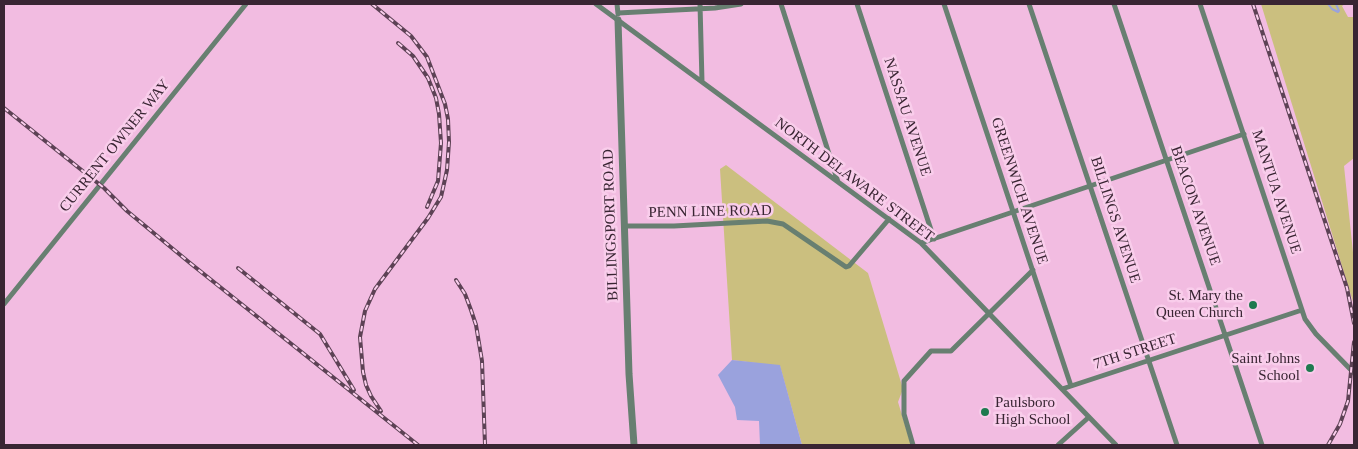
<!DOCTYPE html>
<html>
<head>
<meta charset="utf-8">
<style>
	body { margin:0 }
	#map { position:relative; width:1358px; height:449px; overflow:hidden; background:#f2bce1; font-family:"Times New Roman",serif }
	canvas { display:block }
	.frame { position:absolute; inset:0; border:5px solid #392533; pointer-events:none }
</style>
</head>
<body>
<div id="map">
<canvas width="1358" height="449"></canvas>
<div class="frame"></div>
</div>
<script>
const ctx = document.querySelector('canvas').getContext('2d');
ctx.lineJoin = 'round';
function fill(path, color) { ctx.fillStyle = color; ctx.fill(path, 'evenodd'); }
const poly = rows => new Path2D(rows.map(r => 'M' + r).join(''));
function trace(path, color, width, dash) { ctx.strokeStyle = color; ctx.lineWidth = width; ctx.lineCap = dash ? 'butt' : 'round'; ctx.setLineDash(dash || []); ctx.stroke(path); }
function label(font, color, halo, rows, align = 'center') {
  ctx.font = font + ' "Times New Roman",serif'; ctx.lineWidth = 5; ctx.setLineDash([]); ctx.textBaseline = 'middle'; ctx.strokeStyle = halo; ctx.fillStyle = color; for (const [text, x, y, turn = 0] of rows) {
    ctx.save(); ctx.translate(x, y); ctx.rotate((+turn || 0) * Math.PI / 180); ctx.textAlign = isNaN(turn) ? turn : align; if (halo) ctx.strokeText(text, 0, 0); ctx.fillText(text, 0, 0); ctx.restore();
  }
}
fill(poly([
	[1261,4,1345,4,1342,6,1348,17,1354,17,1354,158,1344,166,1354,262,1354,305],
	[726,165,868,273,903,389,898,402,911,445,802,445,780,366,732,360,720,169]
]), '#cbbf7f');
fill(poly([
	[732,360,780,365,802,445,760,445,759,421,737,420,735,407,718,375]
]), '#9aa2dd');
trace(poly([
	[1328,4,1332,9,1338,12],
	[1336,4,1339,11]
]), '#9aa2dd', 2);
trace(poly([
	[596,4,921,243,1116,445],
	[617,4,618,14],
	[700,4,702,82],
	[781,4,838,182],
	[857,4,934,239],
	[944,4,1071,386],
	[1029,4,1177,445],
	[1114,4,1262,445],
	[1200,4,1305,319,1316,334,1354,373],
	[618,13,715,8,741,4],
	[625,226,674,226,767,221,783,224,846,267,849,266,889,219],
	[921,243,1244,134],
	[4,304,246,4],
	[1062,389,1302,310],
	[913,445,904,414,904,381,931,351,951,351,1033,270],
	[1058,445,1089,417]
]), '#687f71', 5);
trace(poly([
	[618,20,629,374,634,445]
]), '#687f71', 7);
const rail = poly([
	[372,4,411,36,427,57,445,104,448,119,449,142,447,170,441,197,428,218,375,289,365,311,360,337,363,372,366,385,371,396,381,411],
	[1253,4,1347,288,1354,323],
	[398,43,413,56,428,78,436,98,439,114,441,143,438,181,427,207],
	[4,108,104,188,127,211,190,263,418,445],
	[238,268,320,334,354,390],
	[456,280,465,294,471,310,476,325,482,361,485,445],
	[1328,445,1340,424,1348,401,1354,342]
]);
trace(rail, '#5d4255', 4);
trace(rail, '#f9cdeb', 2, [5.5]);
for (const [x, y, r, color] of [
	[1253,305,5,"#1e7a4f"],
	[1310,368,5,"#1e7a4f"],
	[985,412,5,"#1e7a4f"]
]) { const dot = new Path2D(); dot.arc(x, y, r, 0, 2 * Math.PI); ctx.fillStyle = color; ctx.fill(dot); trace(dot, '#f9cdeb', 2); }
label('15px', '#392533', '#f9cdeb', [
	["NASSAU AVENUE",907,117,72],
	["CURRENT OWNER WAY",115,146,-51],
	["NORTH DELAWARE STREET",854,180,37],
	["GREENWICH AVENUE",1019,191,72],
	["MANTUA AVENUE",1276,192,72],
	["BEACON AVENUE",1195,206,71],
	["PENN LINE ROAD",710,212,-1],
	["BILLINGS AVENUE",1115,220,72],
	["BILLINGSPORT ROAD",611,225,-92],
	["7TH STREET",1135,352,-18]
]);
label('15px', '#392533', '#f9cdeb', [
	["St. Mary the",1243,296],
	["Queen Church",1243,313],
	["Saint Johns",1300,359],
	["School",1300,376],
	["Paulsboro",995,403,"left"],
	["High School",995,420,"left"]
], 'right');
</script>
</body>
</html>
